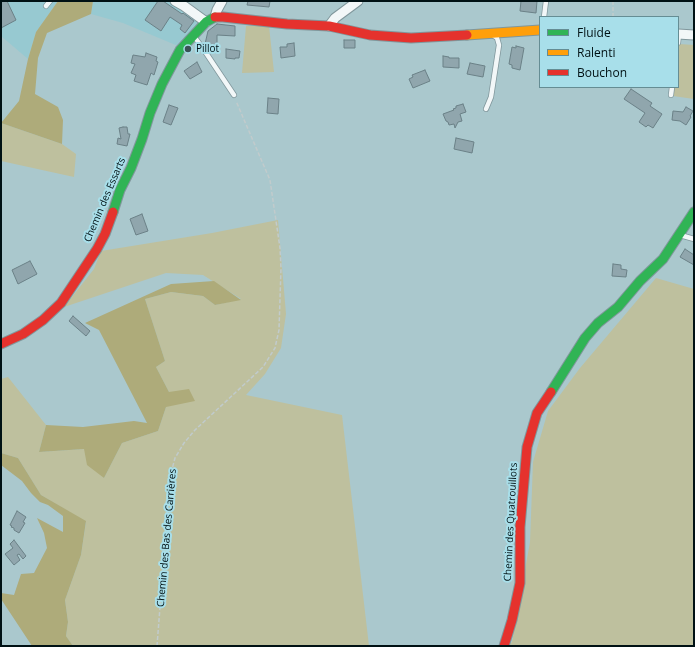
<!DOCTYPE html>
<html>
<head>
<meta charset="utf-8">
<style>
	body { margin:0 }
	#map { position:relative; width:695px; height:647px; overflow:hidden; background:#aac8cd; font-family:"Open Sans",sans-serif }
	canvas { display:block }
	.frame { position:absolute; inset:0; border:2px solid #001114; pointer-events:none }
	.legend { position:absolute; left:539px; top:16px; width:140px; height:72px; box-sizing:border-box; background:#a8dfea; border:1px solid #658d94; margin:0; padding:5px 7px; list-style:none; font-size:12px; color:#001114 }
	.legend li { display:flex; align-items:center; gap:8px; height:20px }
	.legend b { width:20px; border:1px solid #658d94 }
</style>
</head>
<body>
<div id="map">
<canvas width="695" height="647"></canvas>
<div class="frame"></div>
<ul class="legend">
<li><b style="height:5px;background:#30b455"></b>Fluide</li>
<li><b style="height:5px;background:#ff9f0a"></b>Ralenti</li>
<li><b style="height:5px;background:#e5322d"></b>Bouchon</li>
</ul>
</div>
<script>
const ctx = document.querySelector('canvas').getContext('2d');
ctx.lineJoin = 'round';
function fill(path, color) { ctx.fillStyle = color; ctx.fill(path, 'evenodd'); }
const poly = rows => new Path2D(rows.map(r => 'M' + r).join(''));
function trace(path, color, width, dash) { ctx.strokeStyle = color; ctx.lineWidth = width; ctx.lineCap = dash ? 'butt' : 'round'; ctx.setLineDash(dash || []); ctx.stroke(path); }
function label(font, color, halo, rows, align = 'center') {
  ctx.font = font + ' "Open Sans",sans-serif'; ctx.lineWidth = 4; ctx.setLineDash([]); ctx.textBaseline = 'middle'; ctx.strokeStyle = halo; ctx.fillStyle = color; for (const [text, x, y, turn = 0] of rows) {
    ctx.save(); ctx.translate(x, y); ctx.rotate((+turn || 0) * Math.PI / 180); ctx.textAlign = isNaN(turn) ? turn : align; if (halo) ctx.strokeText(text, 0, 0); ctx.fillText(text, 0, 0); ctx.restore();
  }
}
fill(poly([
	[1,1,58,1,36,32,28,59,1,36],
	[93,1,167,1,200,21,178,46,123,23,91,14]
]), '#97c9d1');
fill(poly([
	[246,26,269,26,274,72,242,73],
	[679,44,694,45,694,99,673,96,674,87,678,87],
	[1,123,62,144,76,154,74,177,1,161],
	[278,220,286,314,281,348,265,374,246,395,342,415,369,646,73,646,66,636,68,622,65,600,81,555,86,522,41,495,18,458,1,453,1,379,8,377,46,425,39,452,84,449,104,478,122,443,158,431,166,407,169,392,156,367,165,361,145,299,171,292,203,296,215,305,241,299,203,275,166,273,64,307,94,269,101,251,212,233],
	[656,278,694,289,694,646,507,646,512,642,530,542,533,462,548,411,580,368]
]), '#bec09e');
fill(poly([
	[58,1,93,1,91,14,47,33,38,58,35,94,58,107,63,120,62,144,1,123,19,101,28,59,36,32],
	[214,281,241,300,215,305,203,296,171,292,145,299,165,361,156,367,169,392,189,389,195,401,166,407,158,431,122,443,104,478,87,465,84,449,39,452,46,425,83,427,134,421,147,423,99,330,85,323,171,284],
	[1,453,18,458,41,495,86,521,81,555,65,600,68,622,66,636,73,646,32,646,1,599,1,593,14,595,21,574,34,573,47,548,44,533,37,518,63,532,63,516,48,505,40,502,31,493,22,481,1,465]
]), '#aeab7a');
const building = poly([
	[1,1,7,1,16,20,1,28,1,1],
	[158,1,163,1,182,14,183,13,194,21,185,33,180,29,182,25,170,17,161,31,145,20,158,1],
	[248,1,270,1,269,7,247,5,248,1],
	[521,1,537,1,536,13,520,11,521,1],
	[217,24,235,26,235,36,217,35,217,46,205,45,205,44,208,31,217,24],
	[344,40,355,40,355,48,344,48,344,40],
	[294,43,295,56,281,58,280,47,287,47,287,44,294,43],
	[516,46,524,48,520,70,512,68,512,65,509,64,512,47,516,48,516,46],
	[226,49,240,51,239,58,235,58,235,59,226,58,226,49],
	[146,53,157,57,156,61,158,62,154,75,151,73,147,85,134,81,136,75,131,73,135,64,131,63,133,55,145,57,146,53],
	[443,56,449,57,449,58,459,58,459,68,443,67,443,56],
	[197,62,202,72,190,79,184,71,197,62],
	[470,63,485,66,483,77,467,74,470,63],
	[425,70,430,81,413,88,409,79,413,77,412,75,425,70],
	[631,89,652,103,650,106,662,114,653,128,648,125,646,127,639,122,645,113,624,99,631,89],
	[268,98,279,99,278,114,267,113,268,98],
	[463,104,466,112,460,114,462,121,458,122,455,128,454,124,449,125,448,122,446,121,443,114,454,110,453,109,456,108,456,106,463,104],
	[169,105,178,108,171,125,163,122,169,105],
	[686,107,693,111,690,116,691,117,686,125,680,121,672,120,673,111,683,112,686,107],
	[123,127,127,127,128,134,130,134,127,146,117,144,118,138,121,139,119,128,123,127],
	[456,138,474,142,472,153,454,149,456,138],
	[142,214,148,231,136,235,130,219,142,214],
	[685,249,694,255,694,265,680,257,685,249],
	[30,261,37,274,18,284,12,270,30,261],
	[613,264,621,265,621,269,627,270,626,277,612,276,613,264],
	[73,316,90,331,86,336,69,321,73,316],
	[17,511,26,517,23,522,25,523,19,533,14,530,14,528,11,527,12,526,10,525,17,511],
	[14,540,26,556,23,559,19,554,17,555,20,560,14,565,5,554,13,548,10,544,14,540]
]);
fill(building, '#90a6ad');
trace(building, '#6b8187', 1);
const lane = poly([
	[46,6,50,1],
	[544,17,546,1],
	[193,35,202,47,234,95],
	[678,43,679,34],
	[671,95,672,87],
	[486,109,491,97,499,45,497,38,494,36],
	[680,235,694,239]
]);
const street = poly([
	[175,1,184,6,206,22],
	[215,17,217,10,222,1],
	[329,26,335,18,358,1],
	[678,34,694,35]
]);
const fast = poly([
	[113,212,120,190,131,168,142,139,150,113,162,84,180,50,206,22,215,17],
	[551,392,585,338,598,323,618,307,640,281,663,259,694,212]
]);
const slow = poly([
	[467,35,540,30]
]);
const jam = poly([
	[215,17,223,17,287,24,329,26,370,35,411,38,467,35],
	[1,344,23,334,43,320,61,303,97,249,105,234,113,212],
	[504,646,512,620,520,583,520,527,527,447,537,413,551,392]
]);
trace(lane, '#80979c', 6);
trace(street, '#80979c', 11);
trace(fast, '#80979c', 11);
trace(slow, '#80979c', 11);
trace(jam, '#80979c', 11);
trace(poly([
	[613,1,613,17],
	[157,646,170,477,175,458,184,443,195,430,263,367,275,348,279,330,281,268,280,248,270,180,236,101]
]), '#c1cbcc', 1.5, [4, 2]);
trace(lane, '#f2f7f8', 4.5);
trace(street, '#f2f7f8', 9);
trace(fast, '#30b455', 9);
trace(slow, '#ff9f0a', 9);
trace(jam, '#e5322d', 9);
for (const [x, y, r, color] of [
	[188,49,4,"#3b5155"]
]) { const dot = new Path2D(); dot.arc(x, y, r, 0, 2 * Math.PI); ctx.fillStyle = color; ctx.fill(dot); trace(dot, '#a8dfea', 1.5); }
label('10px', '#001114', '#a8dfea', [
	["Pillot",196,49]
], 'left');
label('10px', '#001114', '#a8dfea', [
	["Chemin des Essarts",105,200,-67],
	["Chemin des Quatrouillots",511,522,-87],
	["Chemin des Bas des Carrières",167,538,-85]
]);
</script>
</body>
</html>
